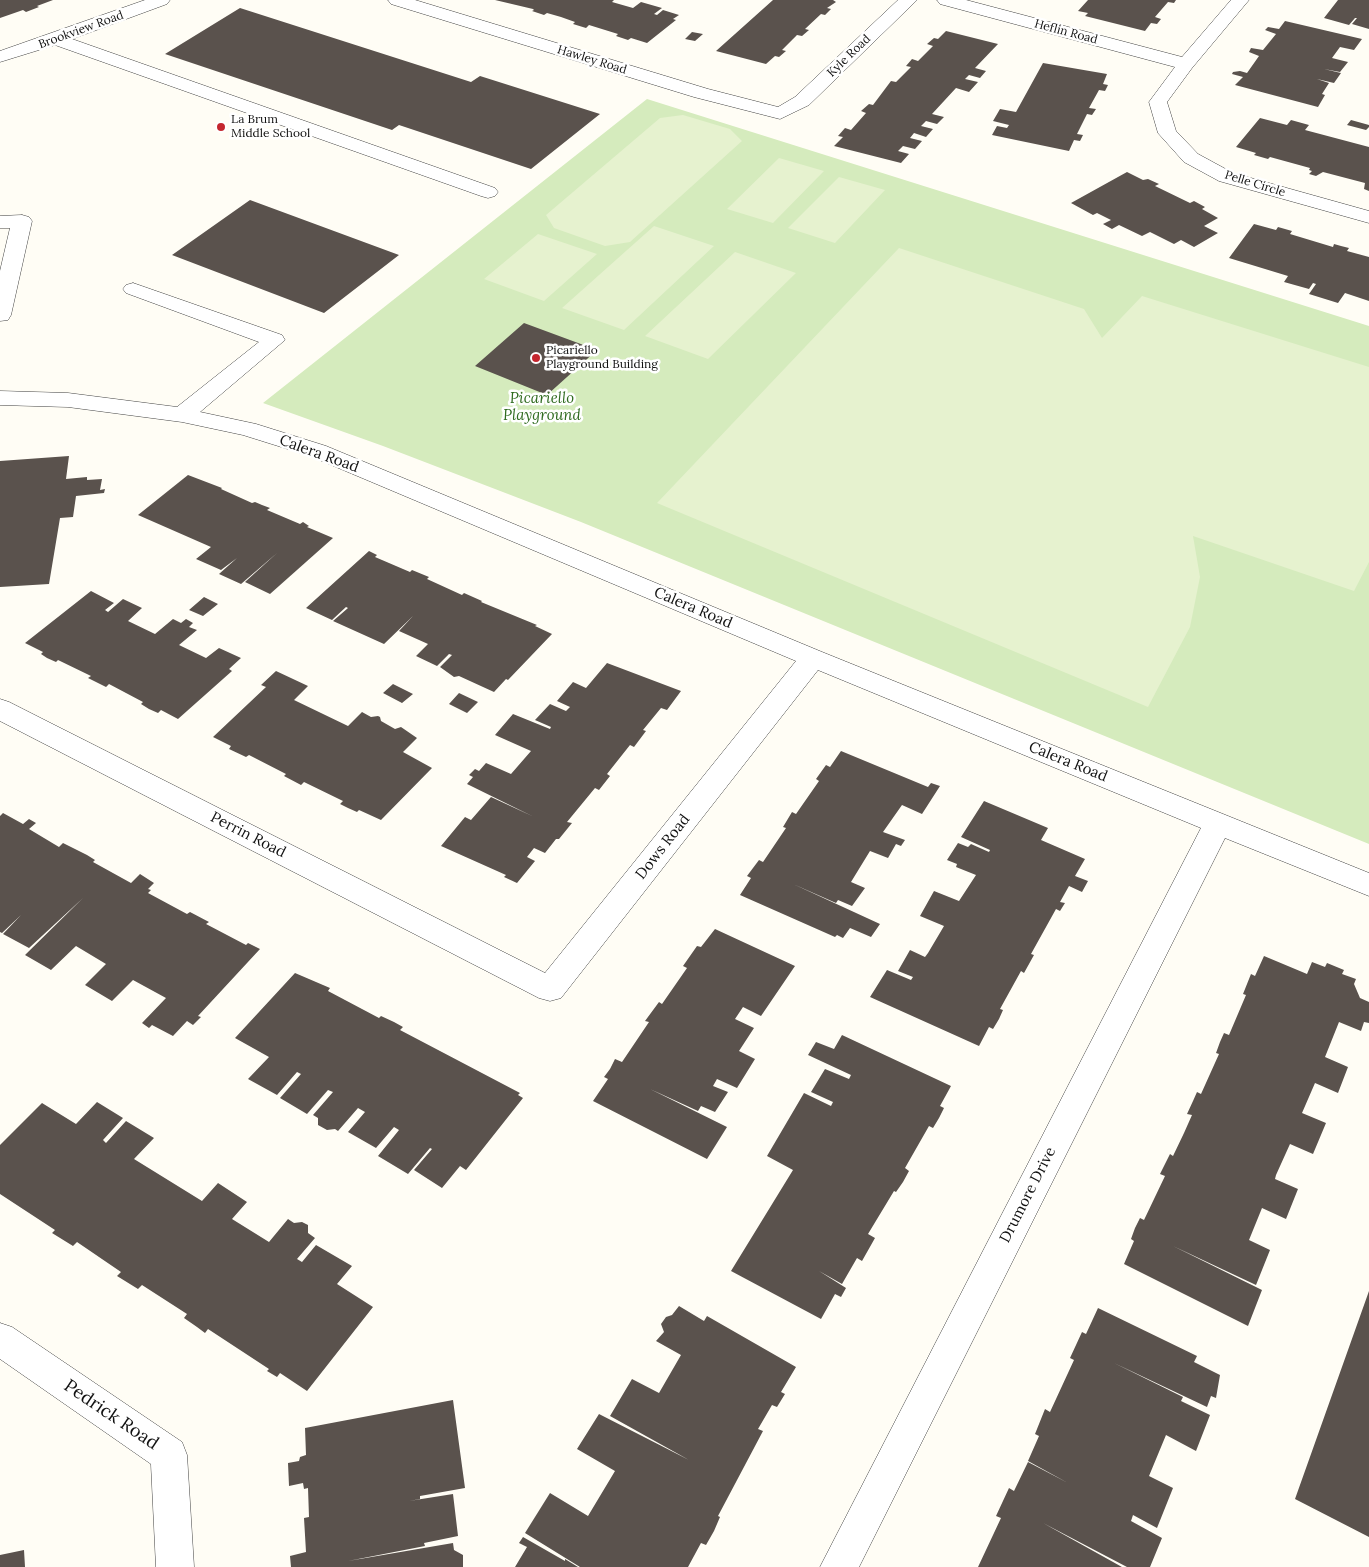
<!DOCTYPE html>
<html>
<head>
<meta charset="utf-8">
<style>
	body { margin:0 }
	canvas { display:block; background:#fffdf5 }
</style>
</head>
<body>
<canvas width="1369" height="1567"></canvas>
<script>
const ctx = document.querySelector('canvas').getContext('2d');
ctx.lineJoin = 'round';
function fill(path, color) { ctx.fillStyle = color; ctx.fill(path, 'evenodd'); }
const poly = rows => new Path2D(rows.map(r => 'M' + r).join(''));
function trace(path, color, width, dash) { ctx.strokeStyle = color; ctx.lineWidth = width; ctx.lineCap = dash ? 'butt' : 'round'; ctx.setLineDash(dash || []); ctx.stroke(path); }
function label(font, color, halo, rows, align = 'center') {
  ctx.font = font + ' Lora,serif'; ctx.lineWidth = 5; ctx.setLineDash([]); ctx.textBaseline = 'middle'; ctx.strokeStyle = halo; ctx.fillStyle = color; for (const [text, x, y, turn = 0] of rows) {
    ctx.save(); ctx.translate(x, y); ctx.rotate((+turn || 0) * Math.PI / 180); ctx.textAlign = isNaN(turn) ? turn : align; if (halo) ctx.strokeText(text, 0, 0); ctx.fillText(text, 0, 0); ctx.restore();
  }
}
fill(poly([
	[647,99,1369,326,1369,844,581,522,383,446,263,403]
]), '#d5ebbd');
fill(poly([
	[683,115,730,129,742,141,630,242,605,246,554,228,546,215,660,118],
	[779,158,824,171,773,223,727,209],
	[839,177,885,190,835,243,788,228],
	[654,226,714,246,624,330,562,308],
	[538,234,597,254,544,301,484,279],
	[899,248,1084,309,1102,338,1142,296,1369,367,1369,562,1354,591,1193,536,1200,577,1190,627,1148,707,657,503],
	[735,252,796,273,708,359,645,336]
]), '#e6f2cf');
fill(poly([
	[0,0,53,0,37,6,39,7,26,12,23,10,0,18],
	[495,0,614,0,612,2,633,8,641,2,662,8,654,14,657,15,663,10,679,15,673,19,676,20,647,43,631,38,628,40,616,36,618,34,589,25,586,28,573,24,575,22,561,17,547,13,544,15,532,11,534,10,533,9],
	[773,0,833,0,836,2,827,8,831,9,825,15,821,14,805,29,809,30,802,36,797,35,782,50,786,51,779,57,775,56,766,64,716,51],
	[1088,0,1176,0,1174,3,1168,2,1155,17,1161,19,1157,24,1151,23,1145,31,1085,16,1088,13,1078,11],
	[1338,0,1369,0,1369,29,1352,24,1357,18,1355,18,1349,25,1324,18],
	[240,8,471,82,480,76,600,114,531,169,399,125,392,130,165,54],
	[1285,21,1362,39,1354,50,1340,47,1332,58,1348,62,1340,72,1324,69,1341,73,1334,83,1317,79,1329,83,1322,94,1310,90,1325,95,1318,107,1235,85,1243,77,1232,74,1233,72,1240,71,1247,73,1259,56,1249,52,1251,48,1263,50,1276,34,1265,30,1268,27,1279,29],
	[946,31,998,44,975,68,986,71,980,78,969,75,965,79,978,82,969,92,956,88,932,114,944,117,937,124,926,121,921,126,933,129,926,137,914,133,910,138,922,141,915,149,903,146,898,151,909,154,901,163,834,146,843,137,838,136,845,128,851,130,866,113,861,111,869,104,873,105,891,81,896,82,911,67,906,66,912,59,918,61,933,46,927,44,934,38,938,39],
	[692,32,703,34,695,41,685,39],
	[1043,63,1107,74,1103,84,1108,85,1105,91,1099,90,1089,108,1096,109,1092,115,1087,114,1077,134,1083,135,1080,141,1074,140,1069,151,992,135,997,126,1007,128,1009,125,993,121,1000,109,1016,112],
	[1260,118,1287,125,1291,120,1309,125,1305,130,1369,147,1369,191,1364,189,1365,183,1323,172,1316,176,1309,174,1312,171,1309,170,1310,168,1270,157,1268,159,1254,155,1256,153,1236,147],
	[1351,120,1369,125,1369,127,1366,130,1347,125],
	[1127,172,1143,180,1148,179,1159,184,1155,186,1190,203,1194,201,1205,207,1202,209,1218,218,1204,226,1218,233,1194,247,1181,240,1174,244,1150,232,1142,236,1119,225,1112,229,1103,224,1111,220,1097,213,1093,215,1071,203],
	[250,200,399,255,324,313,172,255],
	[1254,224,1276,230,1278,227,1292,231,1290,234,1333,247,1334,244,1341,246,1349,248,1347,251,1369,257,1369,301,1345,293,1338,303,1309,294,1316,284,1313,283,1309,289,1284,282,1288,276,1229,258],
	[524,323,597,350,547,395,475,366],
	[69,456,66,479,87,477,87,480,102,479,100,490,105,489,104,493,76,496,73,517,60,518,49,584,0,587,0,461],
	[188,475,222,488,221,489,252,503,255,502,262,505,270,508,267,510,300,524,303,522,309,526,307,527,333,538,270,594,245,582,277,553,241,584,219,574,237,558,221,570,196,559,211,547,138,515],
	[369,551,377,555,375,557,410,572,412,570,429,577,427,579,462,595,464,593,482,601,481,602,537,625,535,626,552,634,508,680,506,679,494,692,459,676,454,677,440,667,452,655,449,654,437,666,416,656,428,644,399,631,413,616,384,644,333,621,348,608,346,607,332,620,306,608],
	[91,591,114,603,105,610,108,612,123,599,142,608,128,621,155,634,173,619,181,623,186,619,193,623,189,627,197,630,179,645,206,658,219,648,241,658,229,669,232,671,178,719,161,710,158,713,149,709,141,704,143,702,109,684,106,687,88,678,91,676,58,660,56,662,47,658,41,654,43,652,25,643],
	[204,597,218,604,203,616,189,610],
	[607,663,681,691,667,710,661,708,643,730,646,731,634,747,630,745,607,774,610,776,599,790,595,788,567,822,572,823,559,839,556,839,545,853,534,848,527,857,535,861,517,883,504,877,506,875,441,846,465,817,471,820,491,797,532,816,467,784,473,777,469,775,475,769,479,771,486,763,511,774,531,751,495,735,513,714,550,729,551,727,535,720,550,704,566,711,570,707,557,701,573,682,586,688],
	[276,671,308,686,294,700,348,726,362,712,371,717,378,716,380,717,381,721,395,729,401,727,417,738,403,752,432,768,381,820,359,810,357,812,348,808,340,804,343,801,304,782,301,785,284,776,286,774,249,755,246,757,229,749,231,746,213,737,266,687,261,685],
	[393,684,413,694,402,703,383,693],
	[459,693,478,702,467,713,449,704],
	[841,751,928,787,931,783,940,786,922,814,902,805,883,832,905,840,901,846,896,844,888,858,870,851,851,882,865,888,852,906,838,900,836,903,793,884,880,924,871,937,850,928,843,938,837,935,835,937,740,895,751,878,747,876,759,860,763,862,786,828,783,827,792,812,796,814,819,781,816,779,826,765,830,767],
	[984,801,1048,828,1041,840,1085,859,1075,876,1088,881,1082,892,1069,886,1060,902,1065,903,1060,911,1056,909,1031,954,1034,955,1024,973,1021,971,1000,1009,1003,1010,999,1019,993,1029,989,1027,979,1046,870,997,887,970,911,980,913,977,898,971,910,950,925,957,928,953,944,926,920,916,934,891,959,901,976,875,956,867,957,864,947,860,958,843,968,847,971,844,989,852,990,850,961,837],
	[3,813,23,824,29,819,36,823,29,829,59,847,63,843,87,855,95,860,93,862,131,883,140,874,154,883,148,889,151,890,148,893,187,914,190,912,209,922,206,924,246,945,248,943,260,949,198,1016,201,1017,193,1025,187,1021,173,1036,152,1025,149,1028,142,1023,166,998,133,980,112,1001,85,985,106,964,76,946,51,970,25,955,83,898,29,948,3,934,21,915,2,933,0,932,0,816],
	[715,929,795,966,761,1016,743,1007,735,1019,754,1028,739,1051,755,1059,737,1088,717,1079,713,1086,728,1092,715,1112,701,1106,698,1111,650,1089,727,1127,707,1159,593,1101,608,1079,604,1077,610,1069,615,1059,622,1062,649,1022,645,1021,659,1002,662,1004,687,968,683,966,697,946,701,947],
	[1264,956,1307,974,1312,962,1325,967,1327,963,1344,970,1342,974,1356,979,1354,984,1360,998,1369,1002,1369,1023,1364,1022,1361,1031,1339,1022,1325,1057,1348,1067,1338,1093,1315,1083,1302,1113,1326,1123,1313,1154,1290,1144,1276,1175,1275,1179,1298,1189,1286,1219,1262,1208,1249,1240,1270,1250,1256,1285,1173,1246,1262,1290,1248,1326,1124,1264,1134,1241,1131,1239,1135,1228,1140,1218,1144,1220,1165,1176,1160,1174,1170,1154,1173,1156,1184,1133,1192,1115,1187,1114,1193,1101,1197,1092,1201,1094,1219,1054,1216,1053,1220,1042,1224,1033,1229,1035,1246,995,1243,994,1251,974,1255,976],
	[295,973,330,988,328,991,379,1018,381,1016,394,1022,403,1027,400,1030,520,1093,518,1095,523,1098,466,1170,460,1166,442,1188,414,1170,432,1149,430,1148,408,1174,378,1156,399,1130,394,1127,376,1148,348,1132,365,1112,358,1108,338,1131,335,1129,327,1130,318,1125,318,1118,313,1115,333,1092,328,1090,307,1114,280,1098,301,1074,297,1072,277,1095,248,1079,269,1057,235,1038],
	[842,1035,951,1086,940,1106,944,1108,939,1118,933,1128,929,1126,905,1168,909,1171,903,1182,896,1192,894,1191,868,1234,875,1238,862,1261,857,1258,842,1284,819,1271,846,1288,841,1297,835,1294,821,1319,731,1271,793,1170,767,1156,804,1093,831,1106,833,1102,811,1092,825,1069,849,1079,851,1075,808,1055,816,1042,834,1049],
	[97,1102,123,1118,103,1140,106,1143,126,1121,154,1138,134,1159,202,1201,218,1183,247,1202,232,1219,269,1242,288,1219,294,1223,302,1222,308,1225,308,1233,315,1238,297,1259,302,1262,316,1245,352,1266,337,1284,373,1307,307,1391,280,1373,277,1377,267,1371,269,1369,208,1329,205,1333,197,1327,184,1318,187,1314,142,1285,138,1289,117,1276,121,1272,77,1242,73,1246,52,1233,55,1230,0,1194,0,1145,42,1103,76,1124],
	[1369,1291,1369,1537,1295,1499],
	[679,1306,704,1321,707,1316,796,1367,781,1392,785,1394,777,1407,772,1405,758,1429,763,1431,718,1516,720,1517,714,1531,706,1545,701,1543,688,1567,580,1567,525,1533,550,1493,588,1516,615,1471,577,1449,599,1414,689,1460,610,1416,632,1379,659,1393,681,1355,656,1341,664,1332,661,1324,666,1317,672,1315],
	[1098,1308,1197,1356,1194,1362,1220,1375,1216,1398,1211,1396,1207,1407,1114,1363,1183,1397,1181,1401,1210,1415,1196,1451,1166,1435,1149,1476,1173,1488,1157,1528,1133,1515,1131,1521,1162,1538,1150,1567,1127,1567,1043,1523,1122,1567,978,1567,1001,1518,996,1516,1009,1488,1014,1491,1028,1462,1068,1483,1028,1461,1039,1436,1035,1434,1045,1409,1050,1412,1074,1360,1070,1358,1082,1332,1086,1334],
	[453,1400,465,1488,420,1496,420,1499,409,1501,453,1494,458,1536,424,1543,425,1546,348,1561,453,1543,454,1550,463,1555,463,1567,291,1567,290,1556,306,1552,304,1518,309,1517,308,1488,304,1489,303,1483,289,1486,288,1463,299,1461,300,1457,306,1455,305,1428],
	[523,1537,565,1561,565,1559,578,1567,515,1567,527,1547,519,1543],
	[24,1550,25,1567,0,1567,0,1555]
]), '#5a524d');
const minor = poly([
	[145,0,170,0,167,4,72,39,495,188,498,192,495,196,488,198,481,196,55,45,0,62,0,51,145,0],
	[388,0,415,0,708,89,778,107,795,97,898,0,917,0,809,105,780,119,694,97,391,4,388,0],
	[937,0,966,0,1182,57,1231,0,1249,0,1192,68,1167,102,1176,131,1198,154,1233,173,1369,211,1369,223,1219,181,1184,162,1158,133,1149,102,1175,67,940,4,937,0],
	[22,215,29,217,32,221,11,315,8,320,0,321,0,271,10,228,0,228,0,216,22,215],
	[133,283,282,335,285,340,200,412,256,424,326,446,822,652,1369,873,1369,896,1225,838,859,1567,820,1567,1201,828,818,670,561,998,550,1001,539,998,0,721,0,699,9,702,545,973,796,661,310,456,243,435,182,422,68,407,0,405,0,391,68,393,177,407,259,342,126,293,123,289,126,285,133,283],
	[0,1323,12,1327,182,1442,187,1455,194,1567,156,1567,151,1464,0,1359,0,1323]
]);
trace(minor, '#444', 1);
fill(minor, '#fff');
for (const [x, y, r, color] of [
	[221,127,5,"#c4262e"],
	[536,358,5,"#c4262e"]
]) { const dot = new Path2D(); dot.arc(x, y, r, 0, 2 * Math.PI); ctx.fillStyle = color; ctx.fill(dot); trace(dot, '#fff', 2); }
label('12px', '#111', '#fff', [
	["Brookview Road",81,30,-20],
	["Heflin Road",1066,32,15],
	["Kyle Road",849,56,-44],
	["Hawley Road",592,60,17],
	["Pelle Circle",1255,184,17]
]);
label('12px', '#111', '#fff', [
	["La Brum",231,120],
	["Middle School",231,134],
	["Picariello",546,351],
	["Playground Building",546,365]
], 'left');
label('italic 15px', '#2f6b1f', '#fff', [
	["Picariello",542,399],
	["Playground",542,416]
]);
label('15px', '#111', '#fff', [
	["Calera Road",319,454,20],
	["Calera Road",693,608,23],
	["Calera Road",1068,762,22],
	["Perrin Road",248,835,27],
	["Dows Road",663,847,-52],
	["Drumore Drive",1028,1195,-63]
]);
label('18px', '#111', '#fff', [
	["Pedrick Road",111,1415,34]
]);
</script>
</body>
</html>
